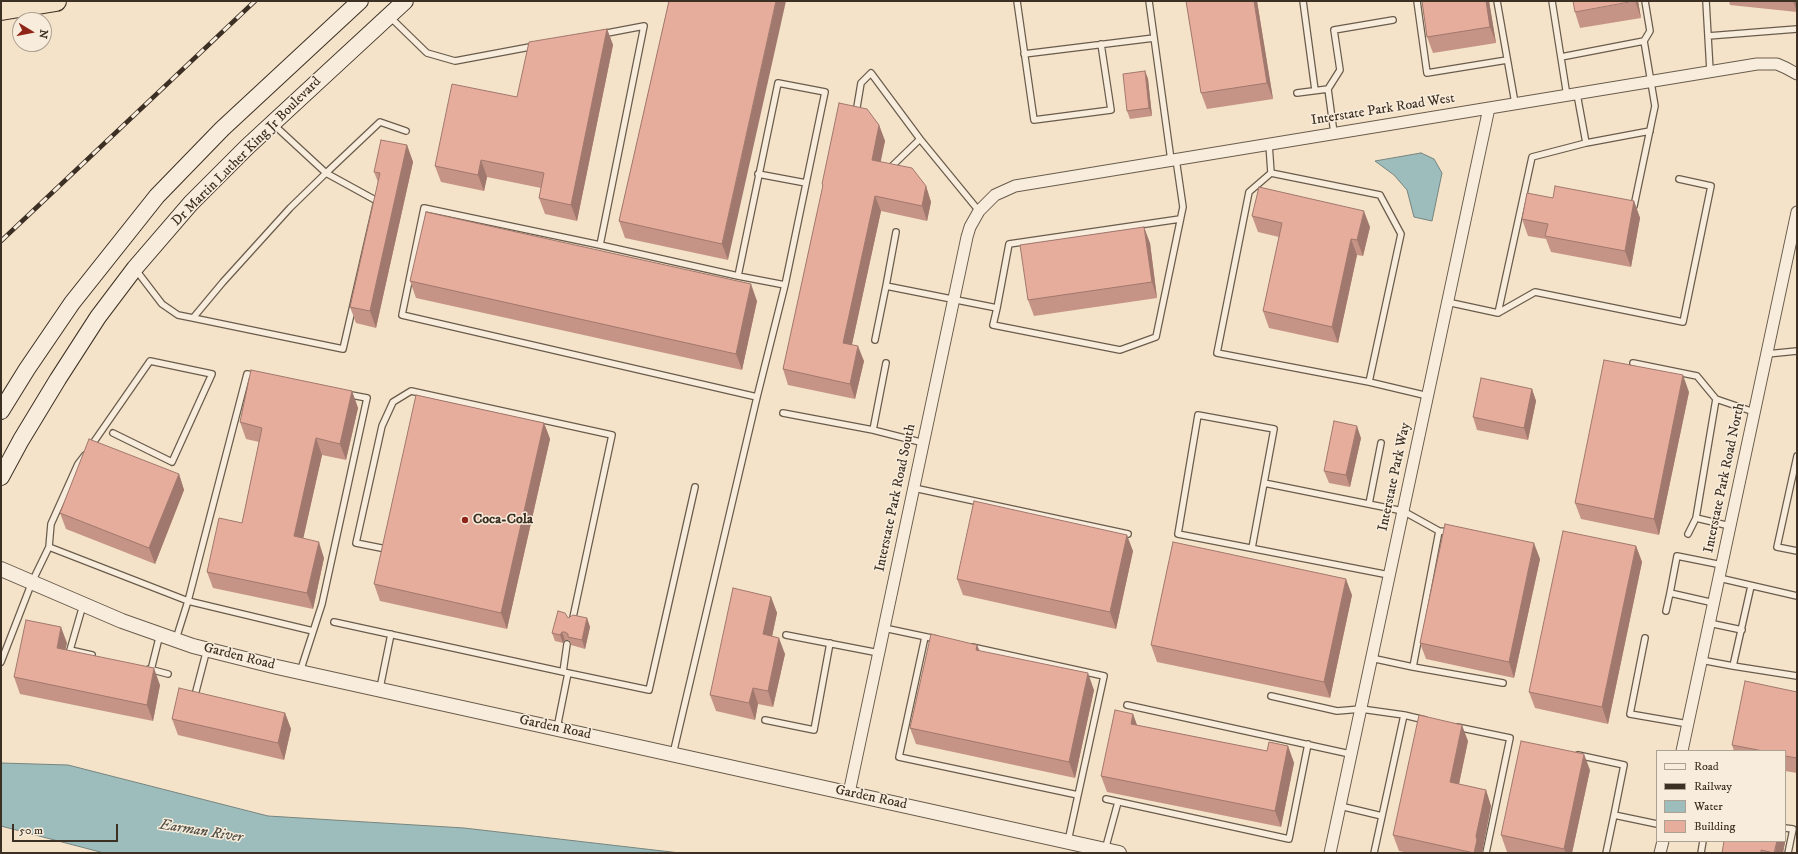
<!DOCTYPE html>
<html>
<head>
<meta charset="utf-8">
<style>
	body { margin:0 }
	#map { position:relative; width:1798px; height:854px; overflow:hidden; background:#f4e3c9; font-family:"IM FELL DW Pica",serif }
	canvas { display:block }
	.frame { position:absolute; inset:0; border:2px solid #3c2f23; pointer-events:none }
	.legend { position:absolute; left:1656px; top:750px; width:130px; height:92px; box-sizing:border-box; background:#f8eddc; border:1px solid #ada192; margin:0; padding:5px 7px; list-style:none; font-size:12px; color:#3c2f23 }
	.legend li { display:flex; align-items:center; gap:8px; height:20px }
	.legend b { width:20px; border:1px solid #ada192 }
	.north { position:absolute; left:12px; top:12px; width:40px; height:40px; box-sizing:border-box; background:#f8eddc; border:1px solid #ada192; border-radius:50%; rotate:100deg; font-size:11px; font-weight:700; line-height:16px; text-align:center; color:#3c2f23 }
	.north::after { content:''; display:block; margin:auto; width:14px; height:18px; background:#8f2418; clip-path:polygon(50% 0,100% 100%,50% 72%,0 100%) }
	.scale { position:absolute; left:12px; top:824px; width:106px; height:18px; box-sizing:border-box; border:2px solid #3c2f23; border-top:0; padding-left:5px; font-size:12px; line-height:14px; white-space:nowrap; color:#3c2f23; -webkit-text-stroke:3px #f8eddc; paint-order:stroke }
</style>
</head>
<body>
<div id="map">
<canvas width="1798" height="854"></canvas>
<div class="frame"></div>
<ul class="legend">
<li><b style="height:5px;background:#f8eddc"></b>Road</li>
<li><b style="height:5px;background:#3c2f23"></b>Railway</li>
<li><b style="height:11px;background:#9dbdbc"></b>Water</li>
<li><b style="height:11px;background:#e6ac9c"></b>Building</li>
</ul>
<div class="north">N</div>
<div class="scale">50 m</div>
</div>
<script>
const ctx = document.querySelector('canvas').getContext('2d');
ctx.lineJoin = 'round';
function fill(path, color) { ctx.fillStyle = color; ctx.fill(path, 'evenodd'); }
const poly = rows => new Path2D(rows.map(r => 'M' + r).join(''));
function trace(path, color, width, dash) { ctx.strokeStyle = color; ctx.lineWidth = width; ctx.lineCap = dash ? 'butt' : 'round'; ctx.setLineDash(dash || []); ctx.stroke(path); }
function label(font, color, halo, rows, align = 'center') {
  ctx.font = font + ' "IM FELL DW Pica",serif'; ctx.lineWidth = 3; ctx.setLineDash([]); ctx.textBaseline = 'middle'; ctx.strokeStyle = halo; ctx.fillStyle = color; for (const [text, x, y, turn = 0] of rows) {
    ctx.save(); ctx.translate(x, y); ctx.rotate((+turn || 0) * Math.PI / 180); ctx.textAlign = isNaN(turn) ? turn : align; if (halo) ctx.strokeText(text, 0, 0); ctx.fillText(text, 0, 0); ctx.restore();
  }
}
const water = poly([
	[1421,153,1434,159,1442,173,1432,221,1414,217,1407,190,1394,175,1375,161,1421,153],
	[1,763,68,765,268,816,464,828,680,853,104,853,1,826,1,763]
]);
fill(water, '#9dbdbc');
trace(water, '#76847f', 1);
const service = poly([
	[1017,1,1034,120,1111,110,1101,44],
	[1149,1,1171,160],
	[1303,1,1315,90],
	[1417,1,1427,73,1507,60],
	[1497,1,1515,103],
	[1552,1,1567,96],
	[1706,1,1710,71],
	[390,17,427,53,455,61,535,46],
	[1708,36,1797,29],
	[1024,54,1154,38],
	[1561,57,1644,41,1650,31,1645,1],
	[1297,93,1328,89],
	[1577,94,1586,143],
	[856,113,861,83,871,73,920,139,979,211],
	[273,124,326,173,380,122,406,131],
	[1650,131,1586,143,1532,157,1498,313,1535,292,1683,322,1711,186,1679,179],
	[1334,133,1328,89,1340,70,1334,30,1393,20],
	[1269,144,1271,173,1249,192,1217,353,1369,382,1428,396],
	[889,169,920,139],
	[326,173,377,201,343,349,193,318,223,282,290,208,326,173],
	[1271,173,1380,195,1401,234,1369,382],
	[758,174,806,183],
	[1634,206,1655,106,1644,41],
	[896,232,886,286,997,308,993,325,1120,350,1156,337,1183,207,1176,159],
	[600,245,738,276,778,83,825,92,785,285,757,397,402,315,424,208,600,245,644,26,602,34],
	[136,270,162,304,178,315,193,318],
	[738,276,785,285],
	[1447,302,1498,313],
	[997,308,1009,244,1180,219],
	[875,340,886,286],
	[1767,354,1797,351],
	[886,363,873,430,924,443],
	[1633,363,1697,376,1716,399,1754,412],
	[257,376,247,374,188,601,313,631],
	[1716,399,1696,518,1730,526],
	[783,413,873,430],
	[91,446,150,361,212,374,172,462,113,433],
	[1797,456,1777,547,1797,551],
	[914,488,1128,534],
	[1369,504,1381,443],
	[1439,531,1413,667,1503,683],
	[1688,534,1696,518],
	[49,547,51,524,78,464,85,455],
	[381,548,356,543,382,426,393,402,411,391,612,435,572,622],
	[1252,548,1264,483],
	[1389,575,1178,534,1198,415,1274,429,1264,483,1403,511,1439,531,1450,532],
	[1719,578,1797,596],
	[1714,603,1670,593,1677,556,1722,565],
	[83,605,70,650,92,655],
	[1666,611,1670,593],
	[334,622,568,673],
	[1709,623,1742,630],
	[884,628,936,639],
	[786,635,879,653],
	[925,637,899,757,1078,795],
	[1645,638,1630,714,1688,724],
	[972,647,1104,676,1068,841],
	[1371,658,1413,667],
	[1701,660,1733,666,1751,586],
	[1,662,32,582,49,547,188,601,176,639],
	[1733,666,1797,676],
	[149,669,168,674],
	[151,670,160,634],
	[300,672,322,604,367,398,346,394],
	[563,672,567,644],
	[380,688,391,634],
	[1271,696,1337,711,1361,709,1404,715],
	[194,699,207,649],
	[1127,705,1350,754],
	[765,720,814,730,830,643],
	[1457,727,1510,738,1486,853],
	[557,728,568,673,649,690,695,487],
	[673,754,757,397],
	[1578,755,1624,765,1614,815,1657,824],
	[1106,799,1289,839,1308,744],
	[1340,806,1382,816],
	[1785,828,1793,829,1788,853],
	[1105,850,1118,802],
	[1374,853,1404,715,1425,720],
	[1606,853,1614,815],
	[1701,853,1703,841]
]);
const minor = poly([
	[1682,751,1797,212],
	[849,793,967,237,970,227,979,211,995,195,1015,186,1757,64,1777,64,1786,68,1797,74],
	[1330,853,1489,108],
	[1660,853,1663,841]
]);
const tertiary = poly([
	[1,569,122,621,193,646,277,667,1119,853]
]);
const secondary = poly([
	[1,411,27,369,72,303,157,196,222,129,360,1],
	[1,477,21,440,58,379,98,317,135,268,191,203,247,147,405,1]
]);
const motorway = poly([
	[1,10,56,1]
]);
trace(service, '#6a5c4c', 8);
trace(minor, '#6a5c4c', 13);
trace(tertiary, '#6a5c4c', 16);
trace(secondary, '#3c2f23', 18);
trace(motorway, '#3c2f23', 22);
trace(service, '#f8eddc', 5.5);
trace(minor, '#f8eddc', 11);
trace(tertiary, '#f8eddc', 14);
trace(secondary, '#f8eddc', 16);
trace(motorway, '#f4e3c9', 20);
const rail = poly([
	[1,241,255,1]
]);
trace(rail, '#3c2f23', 4.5);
trace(rail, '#f8eddc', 3, [9]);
fill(poly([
	[669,1,728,260,625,238,619,221],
	[1186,1,1257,1,1273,99,1207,109,1201,93],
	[1422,1,1489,1,1496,43,1433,53,1427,37],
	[1638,1,1641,18,1580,28,1575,12],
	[1729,1,1797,1,1797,12,1730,5],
	[607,29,613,45,577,221,545,214,539,198,541,188,487,177,484,191,441,182,435,166,517,97],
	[1145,71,1148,79,1152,116,1130,119,1127,111],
	[879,125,885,141,880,161,926,186,931,202,927,221,881,211,852,344,864,361,855,399,788,385,783,369,823,187,822,184],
	[407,145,413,162,376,328,356,323,350,307,378,182,374,172],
	[1553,198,1634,201,1640,218,1631,267,1551,252,1546,239,1528,236,1522,219],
	[1252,216,1370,227,1363,256,1357,255,1338,343,1269,328,1263,311,1279,237,1258,232],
	[1150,243,1157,298,1034,316,1028,300],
	[410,281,757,301,742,370,416,298],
	[1532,389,1536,401,1528,440,1477,430,1473,417],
	[352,391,358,408,346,460,322,455,303,538,324,558,313,609,213,588,207,572,242,523,259,442,246,439,240,422],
	[1689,392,1659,535,1581,519,1575,503],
	[544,423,550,439,507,629,380,601,374,584],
	[1361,438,1350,487,1329,483,1324,471],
	[179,474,184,490,155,564,66,529,60,513],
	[1636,546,1642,562,1608,724,1535,708,1529,692],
	[1133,551,1116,629,963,595,957,579],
	[1540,559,1514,678,1426,659,1420,643],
	[1352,595,1330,698,1157,662,1151,645],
	[771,597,777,613,772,636,785,654,773,707,758,704,755,720,716,711,710,695],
	[568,618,587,618,590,627,585,649,571,645,570,641,568,640,565,640,563,643,555,641,552,633],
	[67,643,65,650,160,685,153,721,20,694,14,677],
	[977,645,980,651,1094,690,1075,778,916,744,910,728],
	[1797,692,1797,773,1785,771,1785,751,1734,751,1732,745],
	[285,713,291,729,284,760,178,735,172,719],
	[1133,714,1137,725,1267,751,1288,746,1294,763,1281,827,1107,792,1101,776],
	[1468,741,1459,784,1486,790,1491,806,1482,853,1408,853,1399,851,1393,835],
	[1590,770,1572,853,1514,853,1507,852,1501,835],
	[1786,837,1783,853,1722,853]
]), '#c69486');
fill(poly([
	[776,1,786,1,728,260,722,244],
	[1254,1,1257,1,1273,99,1267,83],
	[1486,1,1489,1,1496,43,1490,27],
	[1635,1,1638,1,1641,18],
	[1793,1,1797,1,1797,12],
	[607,29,613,45,577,221,571,205],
	[1145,71,1148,79,1152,116,1149,108],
	[879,125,885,141,878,175,872,160],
	[407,145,413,162,376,328,370,311],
	[481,160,487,177,484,191,478,175],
	[926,186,931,202,927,221,922,206],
	[875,196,881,211,849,358,843,343],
	[1634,201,1640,218,1631,267,1625,251],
	[1364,211,1370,227,1363,256,1357,240],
	[1144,227,1150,243,1157,298,1152,282],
	[1351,239,1357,255,1338,343,1332,327],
	[751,284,757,301,742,370,736,354],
	[858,346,864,361,855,399,850,384],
	[1683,375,1689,392,1659,535,1654,519],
	[1532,389,1536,401,1528,440,1524,428],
	[352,391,358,408,346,460,340,444],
	[544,423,550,439,507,629,501,613],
	[1357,426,1361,438,1350,487,1346,475],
	[316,438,322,455,300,553,294,536],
	[179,474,184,490,155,564,149,548],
	[1127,535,1133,551,1116,629,1110,612],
	[319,542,324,558,313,609,307,593],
	[1534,543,1540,559,1514,678,1509,662],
	[1636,546,1642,562,1608,724,1602,707],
	[1346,579,1352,595,1330,698,1324,682],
	[771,597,777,613,769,651,763,634],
	[587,618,590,627,585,649,582,640],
	[61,627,67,643,62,664,57,648],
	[562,632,565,640,563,643,560,635],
	[779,638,785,654,773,707,768,691],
	[977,645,983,661,976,650],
	[154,668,160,685,153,721,147,705],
	[1088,673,1094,690,1075,778,1069,762],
	[753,688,758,704,755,720,749,703],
	[285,713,291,729,284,760,278,743],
	[1133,714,1139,731,1131,724],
	[1462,725,1468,741,1456,798,1450,782],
	[1288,746,1294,763,1281,827,1275,811],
	[1584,754,1590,770,1572,853,1566,853,1564,849],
	[1486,790,1491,806,1482,853,1475,853,1476,836],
	[1785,833,1786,837,1783,853,1775,853,1777,841,1785,841]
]), '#a1786d');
const building = poly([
	[669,1,776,1,722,244,619,221,669,1],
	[1186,1,1254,1,1267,83,1201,93,1186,1],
	[1422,1,1486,1,1490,27,1427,37,1422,1],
	[1573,1,1635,1,1575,12,1573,1],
	[607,29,571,205,539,198,544,173,481,160,478,175,435,166,452,84,517,97,529,42,607,29],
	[1145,71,1149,108,1127,111,1123,74,1145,71],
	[839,103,867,109,879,125,872,160,912,168,926,186,922,206,875,196,843,343,858,346,850,384,783,369,823,185,822,184,839,103],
	[381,140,407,145,370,311,350,307,380,173,374,172,381,140],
	[1555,186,1634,201,1625,251,1545,236,1548,224,1522,219,1527,193,1553,198,1555,186],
	[1259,187,1364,211,1357,240,1351,239,1332,327,1263,311,1282,223,1252,216,1259,187],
	[426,212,751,284,736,354,410,281,426,212],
	[1144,227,1152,282,1028,300,1020,245,1144,227],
	[1604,360,1683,375,1654,519,1575,503,1604,360],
	[251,370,352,391,340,444,316,438,294,536,319,542,307,593,207,572,219,518,242,523,262,428,240,422,251,370],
	[1481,378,1532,389,1524,428,1473,417,1481,378],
	[416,395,544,423,501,613,374,584,416,395],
	[1334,421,1357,426,1346,475,1324,471,1334,421],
	[89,439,179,474,149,548,60,513,89,439],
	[974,501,1127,535,1110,612,957,579,974,501],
	[1445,524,1534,543,1509,662,1420,643,1445,524],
	[1563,531,1636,546,1602,707,1529,692,1563,531],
	[1173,542,1346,579,1324,682,1151,645,1173,542],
	[733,588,771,597,763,634,779,638,768,691,753,688,749,703,710,695,733,588],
	[558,611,565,613,568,618,573,615,587,618,582,640,568,637,568,634,565,632,562,632,560,635,552,633,558,611],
	[26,620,61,627,57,648,154,668,147,705,14,677,26,620],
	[931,634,977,645,976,650,1088,673,1069,762,910,728,931,634],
	[1745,681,1797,692,1797,758,1785,756,1785,751,1763,751,1732,745,1745,681],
	[179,688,285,713,278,743,172,719,179,688],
	[1115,710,1133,714,1131,724,1267,751,1269,742,1288,746,1275,811,1101,776,1115,710],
	[1419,715,1462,725,1450,782,1486,790,1476,836,1477,840,1474,853,1393,835,1419,715],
	[1521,741,1584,754,1564,849,1501,835,1521,741],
	[1724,841,1777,841,1774,853,1761,850,1761,853,1722,853,1724,841]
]);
fill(building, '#e6ac9c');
trace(building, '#a1786d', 1);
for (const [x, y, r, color] of [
	[465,520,4,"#8f2418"]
]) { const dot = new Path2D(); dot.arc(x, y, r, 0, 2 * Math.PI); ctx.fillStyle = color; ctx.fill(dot); trace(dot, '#f8eddc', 1.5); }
label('14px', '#3c2f23', '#f8eddc', [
	["Interstate Park Road West",1383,110,-9],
	["Dr Martin Luther King Jr Boulevard",247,152,-45],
	["Interstate Park Way",1395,477,-78],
	["Interstate Park Road North",1725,478,-78],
	["Interstate Park Road South",896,498,-78],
	["Garden Road",239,657,14],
	["Garden Road",555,728,12],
	["Garden Road",871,798,12]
]);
label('bold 14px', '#3c2f23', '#f8eddc', [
	["Coca-Cola",473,520]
], 'left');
label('italic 15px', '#545249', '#f8eddc', [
	["Earman River",201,832,9]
]);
</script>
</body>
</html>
